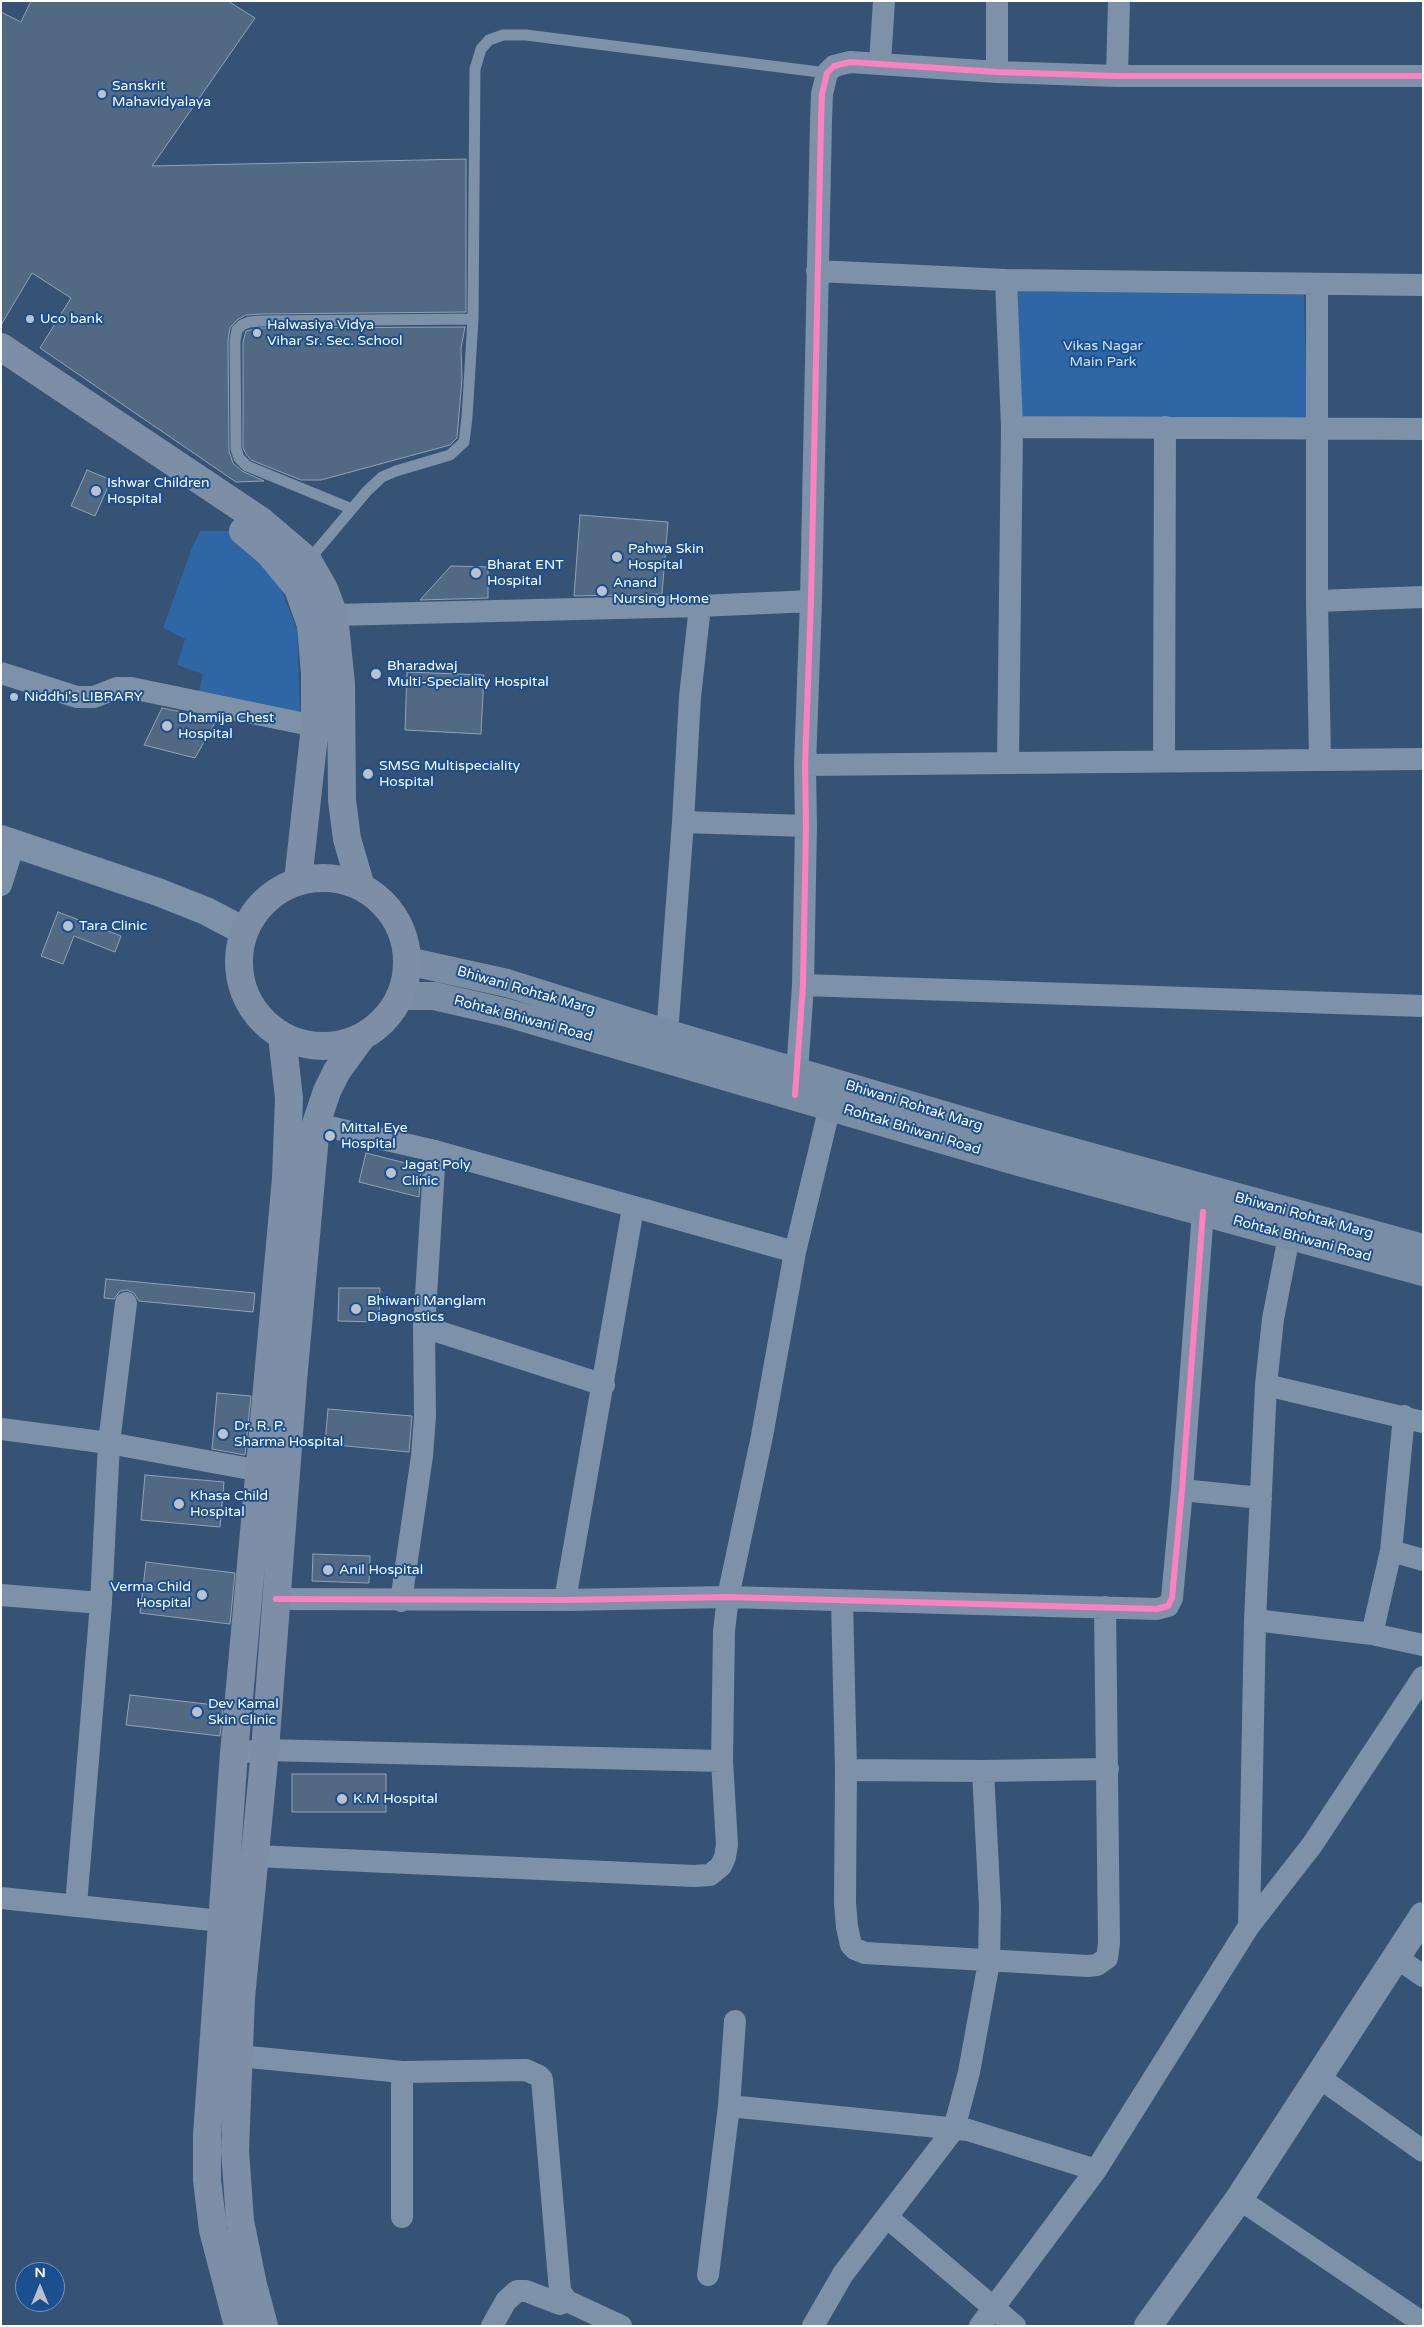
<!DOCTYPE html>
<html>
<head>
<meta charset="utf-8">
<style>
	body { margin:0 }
	#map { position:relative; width:1424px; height:2327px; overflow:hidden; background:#365274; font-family:"Varela Round",sans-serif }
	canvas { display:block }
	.frame { position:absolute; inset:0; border:2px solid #fff; pointer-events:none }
	.north { position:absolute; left:15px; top:2262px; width:50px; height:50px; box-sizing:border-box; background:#1b4f8f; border:1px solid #7695bc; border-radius:50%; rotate:0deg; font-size:14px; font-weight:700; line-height:20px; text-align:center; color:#fff }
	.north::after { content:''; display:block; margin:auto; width:18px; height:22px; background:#b9c2ce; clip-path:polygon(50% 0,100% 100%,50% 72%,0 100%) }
</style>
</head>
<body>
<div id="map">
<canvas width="1424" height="2327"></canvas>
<div class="frame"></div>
<div class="north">N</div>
</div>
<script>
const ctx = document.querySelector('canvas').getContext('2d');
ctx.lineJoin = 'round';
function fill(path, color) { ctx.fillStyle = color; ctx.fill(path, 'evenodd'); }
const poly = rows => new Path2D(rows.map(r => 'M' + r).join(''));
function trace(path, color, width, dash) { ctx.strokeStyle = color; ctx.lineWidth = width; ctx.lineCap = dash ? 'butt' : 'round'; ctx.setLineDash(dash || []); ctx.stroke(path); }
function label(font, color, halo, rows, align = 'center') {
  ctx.font = font + ' "Varela Round",sans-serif'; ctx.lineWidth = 4; ctx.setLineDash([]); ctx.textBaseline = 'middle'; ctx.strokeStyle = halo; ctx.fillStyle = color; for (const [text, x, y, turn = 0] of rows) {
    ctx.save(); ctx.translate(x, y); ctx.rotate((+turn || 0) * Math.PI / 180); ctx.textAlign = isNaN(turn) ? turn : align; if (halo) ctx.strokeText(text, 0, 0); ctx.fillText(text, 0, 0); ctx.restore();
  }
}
fill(poly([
	[1017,291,1304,295,1307,419,1022,416],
	[200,531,229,531,271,571,280,587,297,629,300,712,198,695,203,674,177,665,185,639,163,628,192,548]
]), '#2f66a5');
const building = poly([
	[31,1,228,1,255,18,152,166,466,159,466,312,260,314,246,315,237,320,230,328,228,341,229,451,233,463,242,471,264,481,236,482,40,348,71,298,32,273,1,325,1,12,21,22,31,1],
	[465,327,461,348,462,379,457,438,450,445,321,480,301,480,251,460,246,454,243,448,243,342,246,331,260,328,465,327],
	[87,470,111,480,95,516,71,506,87,470],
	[580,515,668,522,662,594,574,596,580,515],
	[451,566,488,567,488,598,420,600,451,566],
	[407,672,484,675,481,734,405,730,407,672],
	[162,708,217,719,195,758,144,745,162,708],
	[58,912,121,936,115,952,74,936,63,964,41,956,58,912],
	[366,1153,421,1167,419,1197,359,1182,366,1153],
	[106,1279,255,1293,253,1312,139,1301,134,1293,127,1290,120,1291,114,1299,104,1298,106,1279],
	[339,1288,380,1288,379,1322,338,1321,339,1288],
	[217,1393,251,1396,245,1455,212,1449,217,1393],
	[328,1409,412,1416,409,1452,325,1444,328,1409],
	[145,1475,224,1482,220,1527,141,1520,145,1475],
	[313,1554,370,1556,369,1583,312,1581,313,1554],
	[146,1562,235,1573,230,1624,140,1613,146,1562],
	[130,1695,223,1706,220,1736,126,1725,130,1695],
	[292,1774,386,1774,386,1812,292,1812,292,1774]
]);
fill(building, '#526984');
trace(building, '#92a2b6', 1);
trace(poly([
	[352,509,247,466,239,458,236,449,235,341,237,330,242,325,249,322,260,321,473,319],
	[308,561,367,491,382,477,396,471,450,455,464,442,467,417,473,319,475,69,481,49,489,40,503,35,526,35,827,73]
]), '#7d92a8', 11);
trace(poly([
	[880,63,884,1],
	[997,72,997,1],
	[1117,76,1119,1],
	[817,271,1006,280,1423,285],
	[1006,280,1012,427,1008,763],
	[1317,284,1317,601,1320,759],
	[1012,427,1423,429],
	[1317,601,1423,597],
	[334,615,700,606,811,601],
	[1,673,77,697,94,697,117,688,131,688,315,726],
	[1164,760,1165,427],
	[805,765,1423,759],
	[683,822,806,826],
	[1,885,14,844],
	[803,985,1423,1006],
	[666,1048,683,822,690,697,700,606],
	[796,1087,803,985,806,826,805,765,811,601,821,121,822,94,827,73,834,66,850,62,997,72,1117,76,1423,76],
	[316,1124,435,1151,795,1252],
	[424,1327,604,1385],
	[1266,1385,1423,1422],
	[1,1429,109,1443,261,1471],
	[1182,1490,1261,1498],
	[1391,1551,1423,1560],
	[1,1595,101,1603],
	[276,1599,565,1600,728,1597,1157,1609,1168,1606,1172,1598,1182,1490,1203,1212],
	[565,1600,633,1208],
	[401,1601,422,1456,425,1416,424,1327,435,1151],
	[842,1601,846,1770,845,1903,847,1927,851,1945,855,1949,865,1953,1088,1966,1097,1965,1107,1958,1109,1943,1105,1607],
	[1255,1620,1372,1634,1423,1645],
	[1372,1634,1391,1551,1404,1416],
	[234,1753,265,1750,722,1761],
	[846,1770,983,1771,1108,1769],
	[255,1856,694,1876,710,1875,721,1866,725,1857,727,1845,722,1761,724,1631,728,1597,762,1436,795,1252,830,1106],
	[1,1898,221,1921],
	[76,1905,101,1603,109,1443,126,1303],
	[1249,1926,1255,1620,1266,1385,1273,1319,1289,1236],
	[1396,1957,1423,1976],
	[239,2056,402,2072,526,2070,539,2076,542,2079,560,2291,567,2301,621,2326],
	[1317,2076,1423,2151],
	[729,2106,968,2130,1096,2170],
	[1239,2199,1423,2323],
	[402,2217,402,2072],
	[888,2218,1015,2326],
	[708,2275,729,2106,735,2021],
	[492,2326,506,2301,517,2291,526,2291,560,2304,567,2301],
	[813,2326,843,2274,954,2129,969,2072,989,1962,990,1907,983,1771],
	[980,2326,1096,2170,1249,1926,1312,1845,1423,1677]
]), '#7d92a8', 22);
trace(poly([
	[1,839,158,892,206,911,244,931],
	[1148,2326,1239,2199,1423,1916]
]), '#7d92a8', 28);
trace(poly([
	[407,961,507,983,666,1033,1015,1136,1423,1248],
	[400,996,434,996,504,1012,1019,1162,1423,1272]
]), '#798da4', 28);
trace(poly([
	[1,347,261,521,308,561,324,589,334,615,341,684,342,800,347,839,361,887],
	[243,531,269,553,298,588,311,625,315,674,315,726,298,881],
	'239 962a84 84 0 1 1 168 0a84 84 0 1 1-168 0Z',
	[238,2326,213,2230,207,2180,207,2135,234,1753,286,1178,289,1098,282,1036],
	[264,2326,253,2285,240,2221,235,2150,241,1998,265,1750,293,1381,316,1124,327,1091,337,1071,361,1038]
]), '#7d8ea7', 28);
trace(poly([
	[795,1095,803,985,806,826,805,765,811,601,821,121,822,94,827,73,834,66,850,62,997,72,1117,76,1423,76],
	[276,1599,565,1600,728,1597,1157,1609,1168,1606,1172,1598,1182,1490,1203,1212]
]), '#ff80c0', 6);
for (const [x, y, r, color] of [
	[102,94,5,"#b9c2ce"],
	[30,319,5,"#b9c2ce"],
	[257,333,5,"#b9c2ce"],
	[96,491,6,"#b9c2ce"],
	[617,557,6,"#b9c2ce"],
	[476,573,6,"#b9c2ce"],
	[602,591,6,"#b9c2ce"],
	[376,674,6,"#b9c2ce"],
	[14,697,5,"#b9c2ce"],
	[167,726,6,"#b9c2ce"],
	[368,774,6,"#b9c2ce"],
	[68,926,6,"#b9c2ce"],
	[330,1136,6,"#b9c2ce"],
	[391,1173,6,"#b9c2ce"],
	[356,1309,6,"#b9c2ce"],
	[223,1434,6,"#b9c2ce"],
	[179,1504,6,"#b9c2ce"],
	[328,1570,6,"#b9c2ce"],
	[202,1595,6,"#b9c2ce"],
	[197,1712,6,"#b9c2ce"],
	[342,1799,6,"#b9c2ce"]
]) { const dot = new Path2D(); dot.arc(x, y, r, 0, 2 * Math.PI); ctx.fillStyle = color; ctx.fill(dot); trace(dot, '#1b4f8f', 2); }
label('14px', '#fff', '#1b4f8f', [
	["Sanskrit",112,86],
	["Mahavidyalaya",112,102],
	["Uco bank",40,319],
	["Halwasiya Vidya",267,325],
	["Vihar Sr. Sec. School",267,341],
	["Ishwar Children",107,483],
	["Hospital",107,499],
	["Pahwa Skin",628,549],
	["Hospital",628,565],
	["Bharat ENT",487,565],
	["Hospital",487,581],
	["Anand",613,583],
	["Nursing Home",613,599],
	["Bharadwaj",387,666],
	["Multi-Speciality Hospital",387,682],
	["Niddhi's LIBRARY",24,697],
	["Dhamija Chest",178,718],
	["Hospital",178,734],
	["SMSG Multispeciality",379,766],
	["Hospital",379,782],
	["Tara Clinic",79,926],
	["Mittal Eye",341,1128],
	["Hospital",341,1144],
	["Jagat Poly",402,1165],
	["Clinic",402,1181],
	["Bhiwani Manglam",367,1301],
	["Diagnostics",367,1317],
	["Dr. R. P.",234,1426],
	["Sharma Hospital",234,1442],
	["Khasa Child",190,1496],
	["Hospital",190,1512],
	["Anil Hospital",339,1570],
	["Verma Child",191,1587,"right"],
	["Hospital",191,1603,"right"],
	["Dev Kamal",208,1704],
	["Skin Clinic",208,1720],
	["K.M Hospital",353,1799]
], 'left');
label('14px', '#cfe3fa', '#1b4f8f', [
	["Vikas Nagar",1103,346],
	["Main Park",1103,362]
]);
label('14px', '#fff', '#1b4f8f', [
	["Bhiwani Rohtak Marg",526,991,16],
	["Rohtak Bhiwani Road",523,1019,15],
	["Bhiwani Rohtak Marg",914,1106,17],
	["Rohtak Bhiwani Road",912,1130,17],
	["Bhiwani Rohtak Marg",1304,1216,15],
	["Rohtak Bhiwani Road",1302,1239,15]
]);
</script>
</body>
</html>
